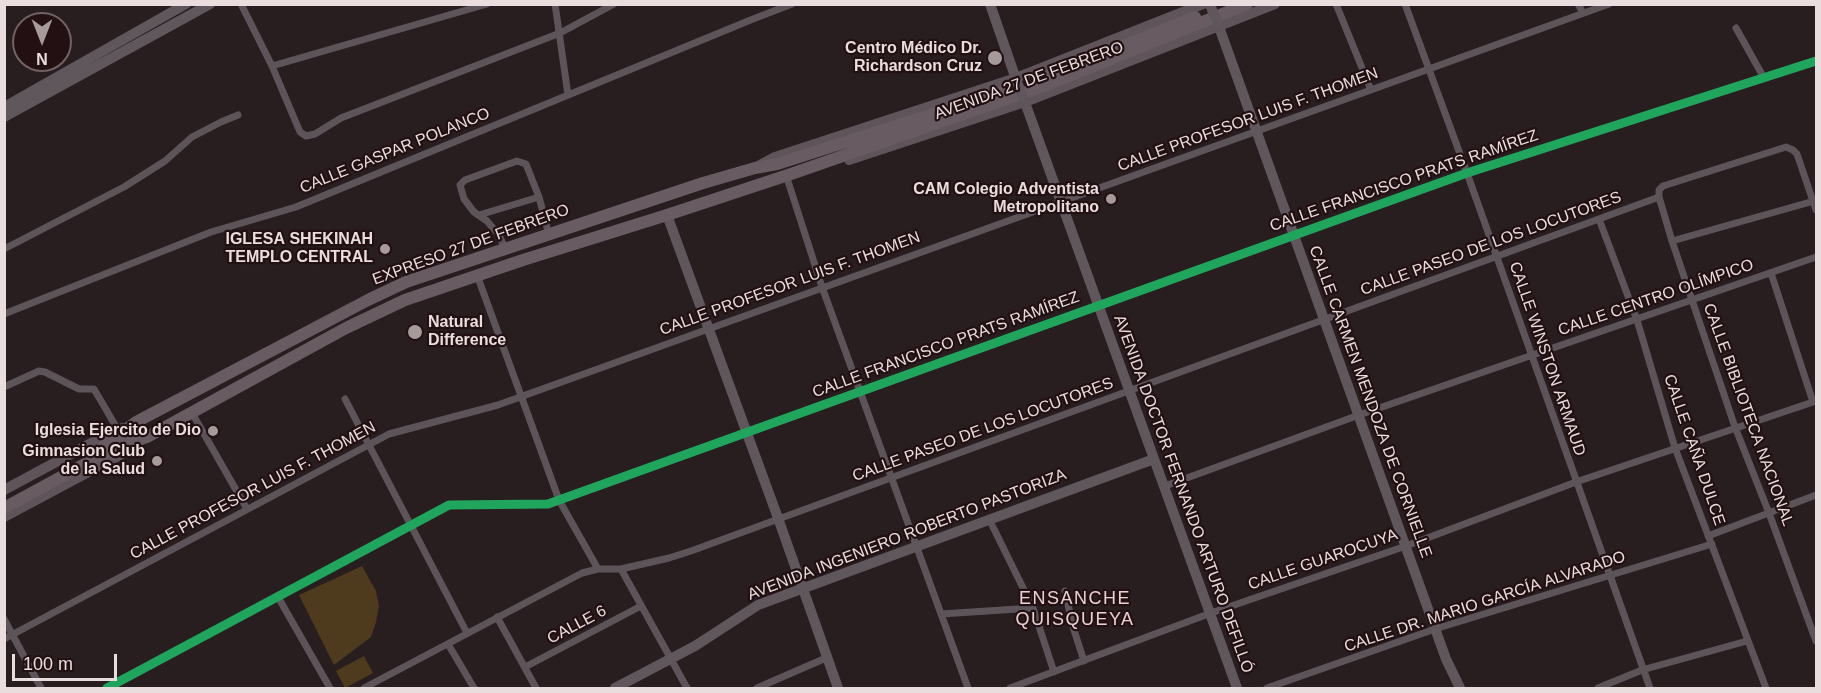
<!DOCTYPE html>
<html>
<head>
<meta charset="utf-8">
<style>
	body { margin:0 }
	#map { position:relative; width:1821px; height:693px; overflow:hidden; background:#281d1f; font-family:Arial,sans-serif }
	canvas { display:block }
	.frame { position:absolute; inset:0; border:6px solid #eaddde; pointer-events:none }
	.north { position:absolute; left:12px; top:12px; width:60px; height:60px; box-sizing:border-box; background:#221013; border:2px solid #726264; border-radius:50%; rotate:180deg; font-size:16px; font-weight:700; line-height:24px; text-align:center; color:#eaddde }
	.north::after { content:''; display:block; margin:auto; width:21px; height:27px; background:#a69a9b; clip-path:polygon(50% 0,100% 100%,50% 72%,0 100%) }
	.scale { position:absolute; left:12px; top:654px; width:105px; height:27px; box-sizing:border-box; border:3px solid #eaddde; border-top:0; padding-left:8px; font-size:18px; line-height:21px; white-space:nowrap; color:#eaddde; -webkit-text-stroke:4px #221013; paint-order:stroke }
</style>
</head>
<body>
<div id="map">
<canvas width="1821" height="693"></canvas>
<div class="frame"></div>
<div class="north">N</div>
<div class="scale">100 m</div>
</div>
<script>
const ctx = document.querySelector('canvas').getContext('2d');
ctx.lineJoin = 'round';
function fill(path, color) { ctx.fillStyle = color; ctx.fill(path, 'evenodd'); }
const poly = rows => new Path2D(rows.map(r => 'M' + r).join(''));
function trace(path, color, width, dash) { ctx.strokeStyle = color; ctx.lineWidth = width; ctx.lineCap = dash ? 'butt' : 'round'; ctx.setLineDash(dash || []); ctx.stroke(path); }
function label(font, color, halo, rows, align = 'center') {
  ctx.font = font + ' Arial,sans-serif'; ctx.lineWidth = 4.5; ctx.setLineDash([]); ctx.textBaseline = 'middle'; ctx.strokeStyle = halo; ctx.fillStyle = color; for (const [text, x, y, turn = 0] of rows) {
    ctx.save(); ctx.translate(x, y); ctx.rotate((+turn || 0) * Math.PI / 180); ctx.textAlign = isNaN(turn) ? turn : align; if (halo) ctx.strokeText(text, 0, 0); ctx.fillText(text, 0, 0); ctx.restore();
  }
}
fill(poly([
	[362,566,376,591,379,606,376,622,371,637,334,665,299,595],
	[364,656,373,673,345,688,336,671]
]), '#4e3a1c');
trace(poly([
	[241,4,272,66,300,132,306,136,315,134,341,118,560,33,614,4],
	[555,4,568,95],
	[1336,4,1371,90],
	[1405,4,1467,173,1650,688],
	[1578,4,1583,13],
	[1736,28,1764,78],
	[272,66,487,4],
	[786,175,822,287,968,688],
	[1816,210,1797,154,1793,150,1786,147,1663,186,1659,190,1659,197,1672,241,1735,427,1769,513,1816,641],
	[479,215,539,197],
	[1599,219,1637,320,1675,448,1766,688],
	[1672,241,1814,201],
	[4,249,124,187,165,161,192,137,221,122,238,115],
	[505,249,499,235,487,221,474,212,464,199,460,185,465,180,517,161,526,164,539,197,549,235],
	[1771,273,1813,402],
	[477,275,559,500,598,569],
	[4,314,211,232,296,207,753,19,792,4],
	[4,387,39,371,45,372,79,389,94,389,118,430],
	[345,399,467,633],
	[192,413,247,509],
	[1165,486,1359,415,1816,257],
	[989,519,1033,608,1054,672],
	[1708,536,1816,495],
	[621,569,687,688],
	[1065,591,1073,627,1084,661],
	[278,597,330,688],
	[941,614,1033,608],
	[497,617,536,688],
	[4,619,41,688],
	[4,639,389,434,498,405,1609,4],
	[448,644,474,688],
	[525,667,641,606],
	[107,688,449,505,548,504,1467,173,1816,61],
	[364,688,582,573,598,569,621,569,669,558,691,551,1659,197],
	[757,688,826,658],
	[1010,688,1211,613,1406,546,1576,482,1816,401],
	[1267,688,1435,629,1712,544],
	[1598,688,1642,670,1747,641]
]), '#5d545a', 7);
trace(poly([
	[990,4,1017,82],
	[1218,24,1446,659,1460,688],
	[1023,97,1237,688],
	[4,107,186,4],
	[4,117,210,4],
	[667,215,778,518,838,688],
	[615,688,695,646,758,605,1154,459]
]), '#60575c', 10);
trace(poly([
	[849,160,1025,102,1275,4],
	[760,165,775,157,1016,78,1203,4],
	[4,490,108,434,122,428],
	[4,517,124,453,140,441]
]), '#5f545a', 10);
trace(poly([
	[1041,79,1195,17],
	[104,445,136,422,368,300,406,282,703,183,755,168,777,164,1005,91],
	[4,508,118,446,147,437,346,328,405,300,523,260,667,215,791,174,1052,83,1247,4]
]), '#685b62', 12);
trace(poly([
	[1210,5,1218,24],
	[1017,82,1023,97]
]), '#60575c', 10);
trace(poly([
	[107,688,449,505,548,504,1467,173,1816,61]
]), '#20a55d', 9);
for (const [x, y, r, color] of [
	[995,58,8,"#a69a9b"],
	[1111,199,6,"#a69a9b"],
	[385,249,6,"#a69a9b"],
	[415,332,8,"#a69a9b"],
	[213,431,6,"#a69a9b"],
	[157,461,6,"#a69a9b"]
]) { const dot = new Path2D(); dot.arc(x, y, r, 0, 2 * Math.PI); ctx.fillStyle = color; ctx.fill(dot); trace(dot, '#221013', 2); }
label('bold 16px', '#eaddde', '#221013', [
	["Centro Médico Dr.",982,49],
	["Richardson Cruz",982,67],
	["CAM Colegio Adventista",1099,190],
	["Metropolitano",1099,208],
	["IGLESA SHEKINAH",373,240],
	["TEMPLO CENTRAL",373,258],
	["Natural",428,323,"left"],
	["Difference",428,341,"left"],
	["Iglesia Ejercito de Dio",201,431],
	["Gimnasion Club",145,452],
	["de la Salud",145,470]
], 'right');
label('16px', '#eaddde', '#221013', [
	["AVENIDA 27 DE FEBRERO",1029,81,-20],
	["CALLE PROFESOR LUIS F. THOMEN",1248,120,-20],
	["CALLE GASPAR POLANCO",395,151,-22],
	["CALLE FRANCISCO PRATS RAMÍREZ",1404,181,-19],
	["CALLE PASEO DE LOS LOCUTORES",1491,244,-20],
	["EXPRESO 27 DE FEBRERO",471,245,-20],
	["CALLE PROFESOR LUIS F. THOMEN",790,284,-20],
	["CALLE CENTRO OLÍMPICO",1656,298,-19],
	["CALLE FRANCISCO PRATS RAMÍREZ",946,345,-20],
	["CALLE WINSTON ARMAUD",1547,359,71],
	["CALLE CARMEN MENDOZA DE CORNIELLE",1370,402,70],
	["CALLE BIBLIOTECA NACIONAL",1748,415,70],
	["CALLE PASEO DE LOS LOCUTORES",983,430,-20],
	["CALLE CAÑA DULCE",1694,450,71],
	["CALLE PROFESOR LUIS F. THOMEN",253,491,-28],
	["AVENIDA DOCTOR FERNANDO ARTURO DEFILLÓ",1183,494,70],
	["AVENIDA INGENIERO ROBERTO PASTORIZA",907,535,-21],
	["CALLE GUAROCUYA",1323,560,-19],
	["CALLE DR. MARIO GARCÍA ALVARADO",1485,602,-18],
	["CALLE 6",577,625,-28]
]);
ctx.letterSpacing = '1.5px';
label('18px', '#ebd0d3', '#221013', [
	["ENSANCHE",1075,599],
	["QUISQUEYA",1075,620]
]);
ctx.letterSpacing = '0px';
</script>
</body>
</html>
